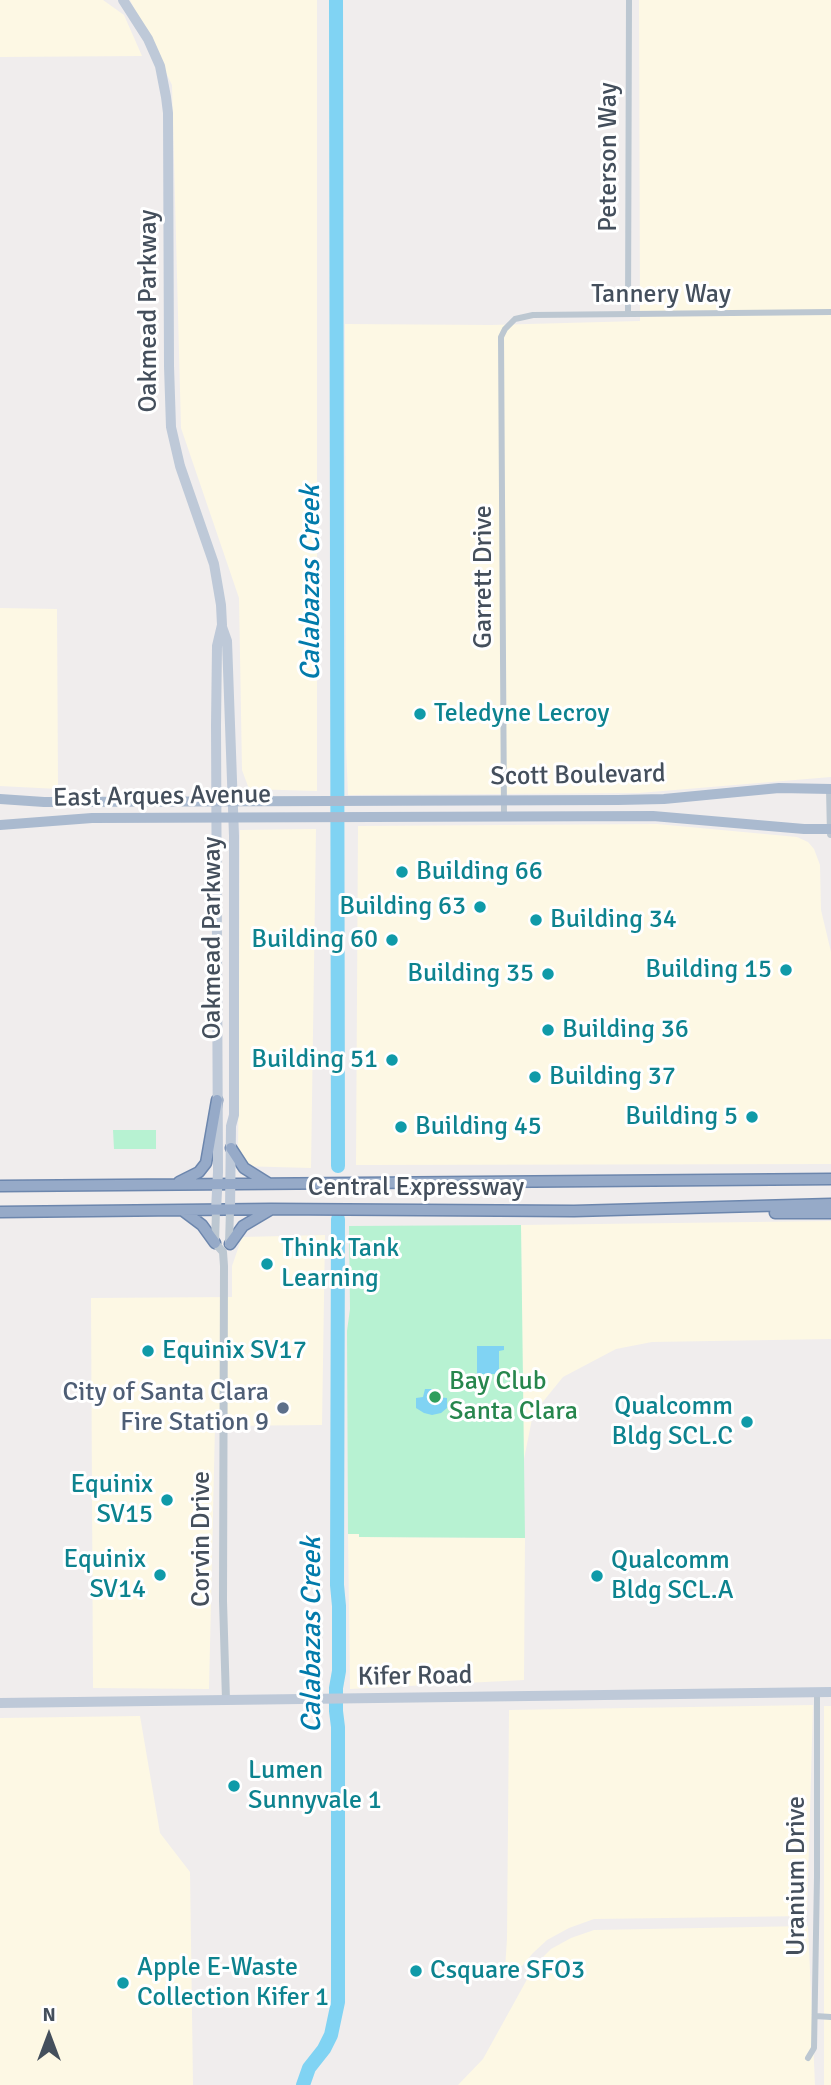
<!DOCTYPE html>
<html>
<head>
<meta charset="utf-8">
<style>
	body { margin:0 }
	#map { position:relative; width:831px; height:2085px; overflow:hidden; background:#f0eded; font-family:Signika,sans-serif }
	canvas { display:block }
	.north { position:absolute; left:14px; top:2001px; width:70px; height:70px; -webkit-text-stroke:5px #fff; paint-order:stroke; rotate:0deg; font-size:19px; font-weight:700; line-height:28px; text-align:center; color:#444f5c }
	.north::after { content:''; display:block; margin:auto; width:24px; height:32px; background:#444f5c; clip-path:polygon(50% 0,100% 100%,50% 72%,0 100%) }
</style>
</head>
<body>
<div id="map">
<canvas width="831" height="2085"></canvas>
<div class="north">N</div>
</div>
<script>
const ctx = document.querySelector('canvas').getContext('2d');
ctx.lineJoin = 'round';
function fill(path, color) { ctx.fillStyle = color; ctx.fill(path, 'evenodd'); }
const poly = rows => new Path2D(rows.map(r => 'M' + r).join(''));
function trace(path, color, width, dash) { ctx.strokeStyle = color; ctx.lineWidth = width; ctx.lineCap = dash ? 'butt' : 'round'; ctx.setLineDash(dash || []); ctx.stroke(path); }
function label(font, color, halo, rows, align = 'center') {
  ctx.font = font + ' Signika,sans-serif'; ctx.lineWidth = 6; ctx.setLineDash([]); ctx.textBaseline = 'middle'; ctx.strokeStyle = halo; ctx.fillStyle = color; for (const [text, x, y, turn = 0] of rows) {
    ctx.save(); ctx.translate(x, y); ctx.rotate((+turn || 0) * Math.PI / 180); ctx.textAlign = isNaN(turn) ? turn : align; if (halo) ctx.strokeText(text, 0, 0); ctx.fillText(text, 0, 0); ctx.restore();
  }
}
fill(poly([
	[0,0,103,0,124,15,142,56,0,57],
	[130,0,317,0,317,791,249,789,242,770,239,598,181,428,172,85],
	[639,0,831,0,831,777,639,793,348,795,346,746,345,324,491,325,640,321],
	[0,608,57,609,58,789,0,786],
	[657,824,797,837,808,842,814,849,820,865,821,910,831,952,831,1164,356,1165,358,826],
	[316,829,311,1168,238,1166,240,830],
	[831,1221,831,1339,652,1342,616,1349,563,1377,533,1414,523,1464,521,1225],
	[325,1235,322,1425,215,1426,209,1689,93,1688,91,1298,232,1297,232,1266,242,1237],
	[348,1534,359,1534,360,1537,525,1538,524,1680,350,1689],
	[813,1705,807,1916,594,1919,569,1928,547,1940,533,1953,522,1966,505,1969,507,1939,509,1710],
	[824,1706,831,1706,831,2085,824,2085],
	[140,1716,160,1833,190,1872,193,2085,0,2085,0,1718],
	[808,1926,815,2085,458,2085,483,2059,530,1974,540,1960,551,1949,571,1938,594,1930]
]), '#fdf8e4');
fill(poly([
	[113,1130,156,1130,156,1149,114,1149],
	[521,1225,525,1538,359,1537,359,1534,348,1534,347,1331,350,1309,349,1226]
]), '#b7f2d2');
fill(poly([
	[477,1346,504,1346,504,1350,499,1351,499,1374,477,1374],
	[425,1389,435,1389,437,1397,447,1398,447,1408,441,1413,432,1415,424,1413,416,1408,416,1398,423,1397]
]), '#80d3f3');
trace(poly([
	[336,0,338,1166],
	[303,2085,309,2068,324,2049,331,2035,338,2002,338,1727,336,1711,336,1688,339,1671,339,1606,337,1585,338,1219]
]), '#80d3f3', 14);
const trunk = poly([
	[231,1148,244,1168,268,1183],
	[179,1182,199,1172,206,1163,217,1100],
	[0,1186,831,1179],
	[182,1210,202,1225,215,1243],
	[0,1212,271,1209,574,1211,831,1204],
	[775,1213,831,1213],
	[230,1244,243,1226,270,1210]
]);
trace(trunk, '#6c86ad', 13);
trace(poly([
	[628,314,629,0],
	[504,816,501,337,505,329,515,319,533,315,831,312],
	[815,2016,831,2017],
	[808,2058,814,2048,817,1877,817,1693]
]), '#bcc7d1', 6);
trace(poly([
	[830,789,831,834],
	[216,1210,215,1243,223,1252,224,1266,223,1601,226,1700],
	[229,1244,230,1210]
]), '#bcc7d1', 8);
trace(poly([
	[123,0,148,39,160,66,166,97,168,113,169,366,171,427,180,466,214,564,221,605,222,625,217,646,216,725,218,1172,216,1210],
	[222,627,227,641,234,836,234,1115,231,1126,230,1210],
	[0,1703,831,1692]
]), '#bec9d8', 10);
trace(poly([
	[0,799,44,802,618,800,664,799,779,788,831,789],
	[0,825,92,818,653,816,804,829,831,829]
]), '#aabacf', 10);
trace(trunk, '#96aac8', 10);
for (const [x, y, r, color] of [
	[420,714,7,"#0f9aa8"],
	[402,872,7,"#0f9aa8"],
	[480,907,7,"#0f9aa8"],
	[536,920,7,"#0f9aa8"],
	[392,940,7,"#0f9aa8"],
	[786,970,7,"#0f9aa8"],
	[548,974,7,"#0f9aa8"],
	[548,1030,7,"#0f9aa8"],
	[392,1060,7,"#0f9aa8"],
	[535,1077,7,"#0f9aa8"],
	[752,1117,7,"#0f9aa8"],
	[401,1127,7,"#0f9aa8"],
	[267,1264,7,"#0f9aa8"],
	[148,1351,7,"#0f9aa8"],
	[435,1397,7,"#2e9e5b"],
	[283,1408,7,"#5c6f8a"],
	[747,1422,7,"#0f9aa8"],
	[167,1500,7,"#0f9aa8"],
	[160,1575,7,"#0f9aa8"],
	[597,1576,7,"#0f9aa8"],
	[234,1786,7,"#0f9aa8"],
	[416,1971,7,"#0f9aa8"],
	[123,1983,7,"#0f9aa8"]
]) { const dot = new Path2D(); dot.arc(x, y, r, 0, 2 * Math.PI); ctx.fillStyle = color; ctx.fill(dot); trace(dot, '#fff', 2.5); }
label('26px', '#444f5c', '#fff', [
	["Peterson Way",609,157,-90],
	["Tannery Way",661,295],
	["Oakmead Parkway",149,311,-90],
	["Garrett Drive",484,577,-90],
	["Scott Boulevard",578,776,-1],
	["East Arques Avenue",162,797,-1],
	["Oakmead Parkway",213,938,-90],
	["Central Expressway",416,1188],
	["Corvin Drive",202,1539,-90],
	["Kifer Road",415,1677,-1],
	["Uranium Drive",797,1876,-90]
]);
label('26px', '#0d838f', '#fff', [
	["Teledyne Lecroy",434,714],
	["Building 66",416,872],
	["Building 63",466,907,"right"],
	["Building 34",550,920],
	["Building 60",378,940,"right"],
	["Building 15",772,970,"right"],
	["Building 35",534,974,"right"],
	["Building 36",562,1030],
	["Building 51",378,1060,"right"],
	["Building 37",549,1077],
	["Building 5",738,1117,"right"],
	["Building 45",415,1127],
	["Think Tank",281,1249],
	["Learning",281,1279],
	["Equinix SV17",162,1351],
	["Qualcomm",733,1407,"right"],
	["Bldg SCL.C",733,1437,"right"],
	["Equinix",153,1485,"right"],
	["SV15",153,1515,"right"],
	["Equinix",146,1560,"right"],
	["SV14",146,1590,"right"],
	["Qualcomm",611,1561],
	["Bldg SCL.A",611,1591],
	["Lumen",248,1771],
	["Sunnyvale 1",248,1801],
	["Apple E-Waste",137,1968],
	["Collection Kifer 1",137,1998],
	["Csquare SFO3",430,1971]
], 'left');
label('26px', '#27864d', '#fff', [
	["Bay Club",449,1382],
	["Santa Clara",449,1412]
], 'left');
label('26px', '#4e5e75', '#fff', [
	["City of Santa Clara",269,1393],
	["Fire Station 9",269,1423]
], 'right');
label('italic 28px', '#027bab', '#fff', [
	["Calabazas Creek",312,583,-90],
	["Calabazas Creek",313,1635,-90]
]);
</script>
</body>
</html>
